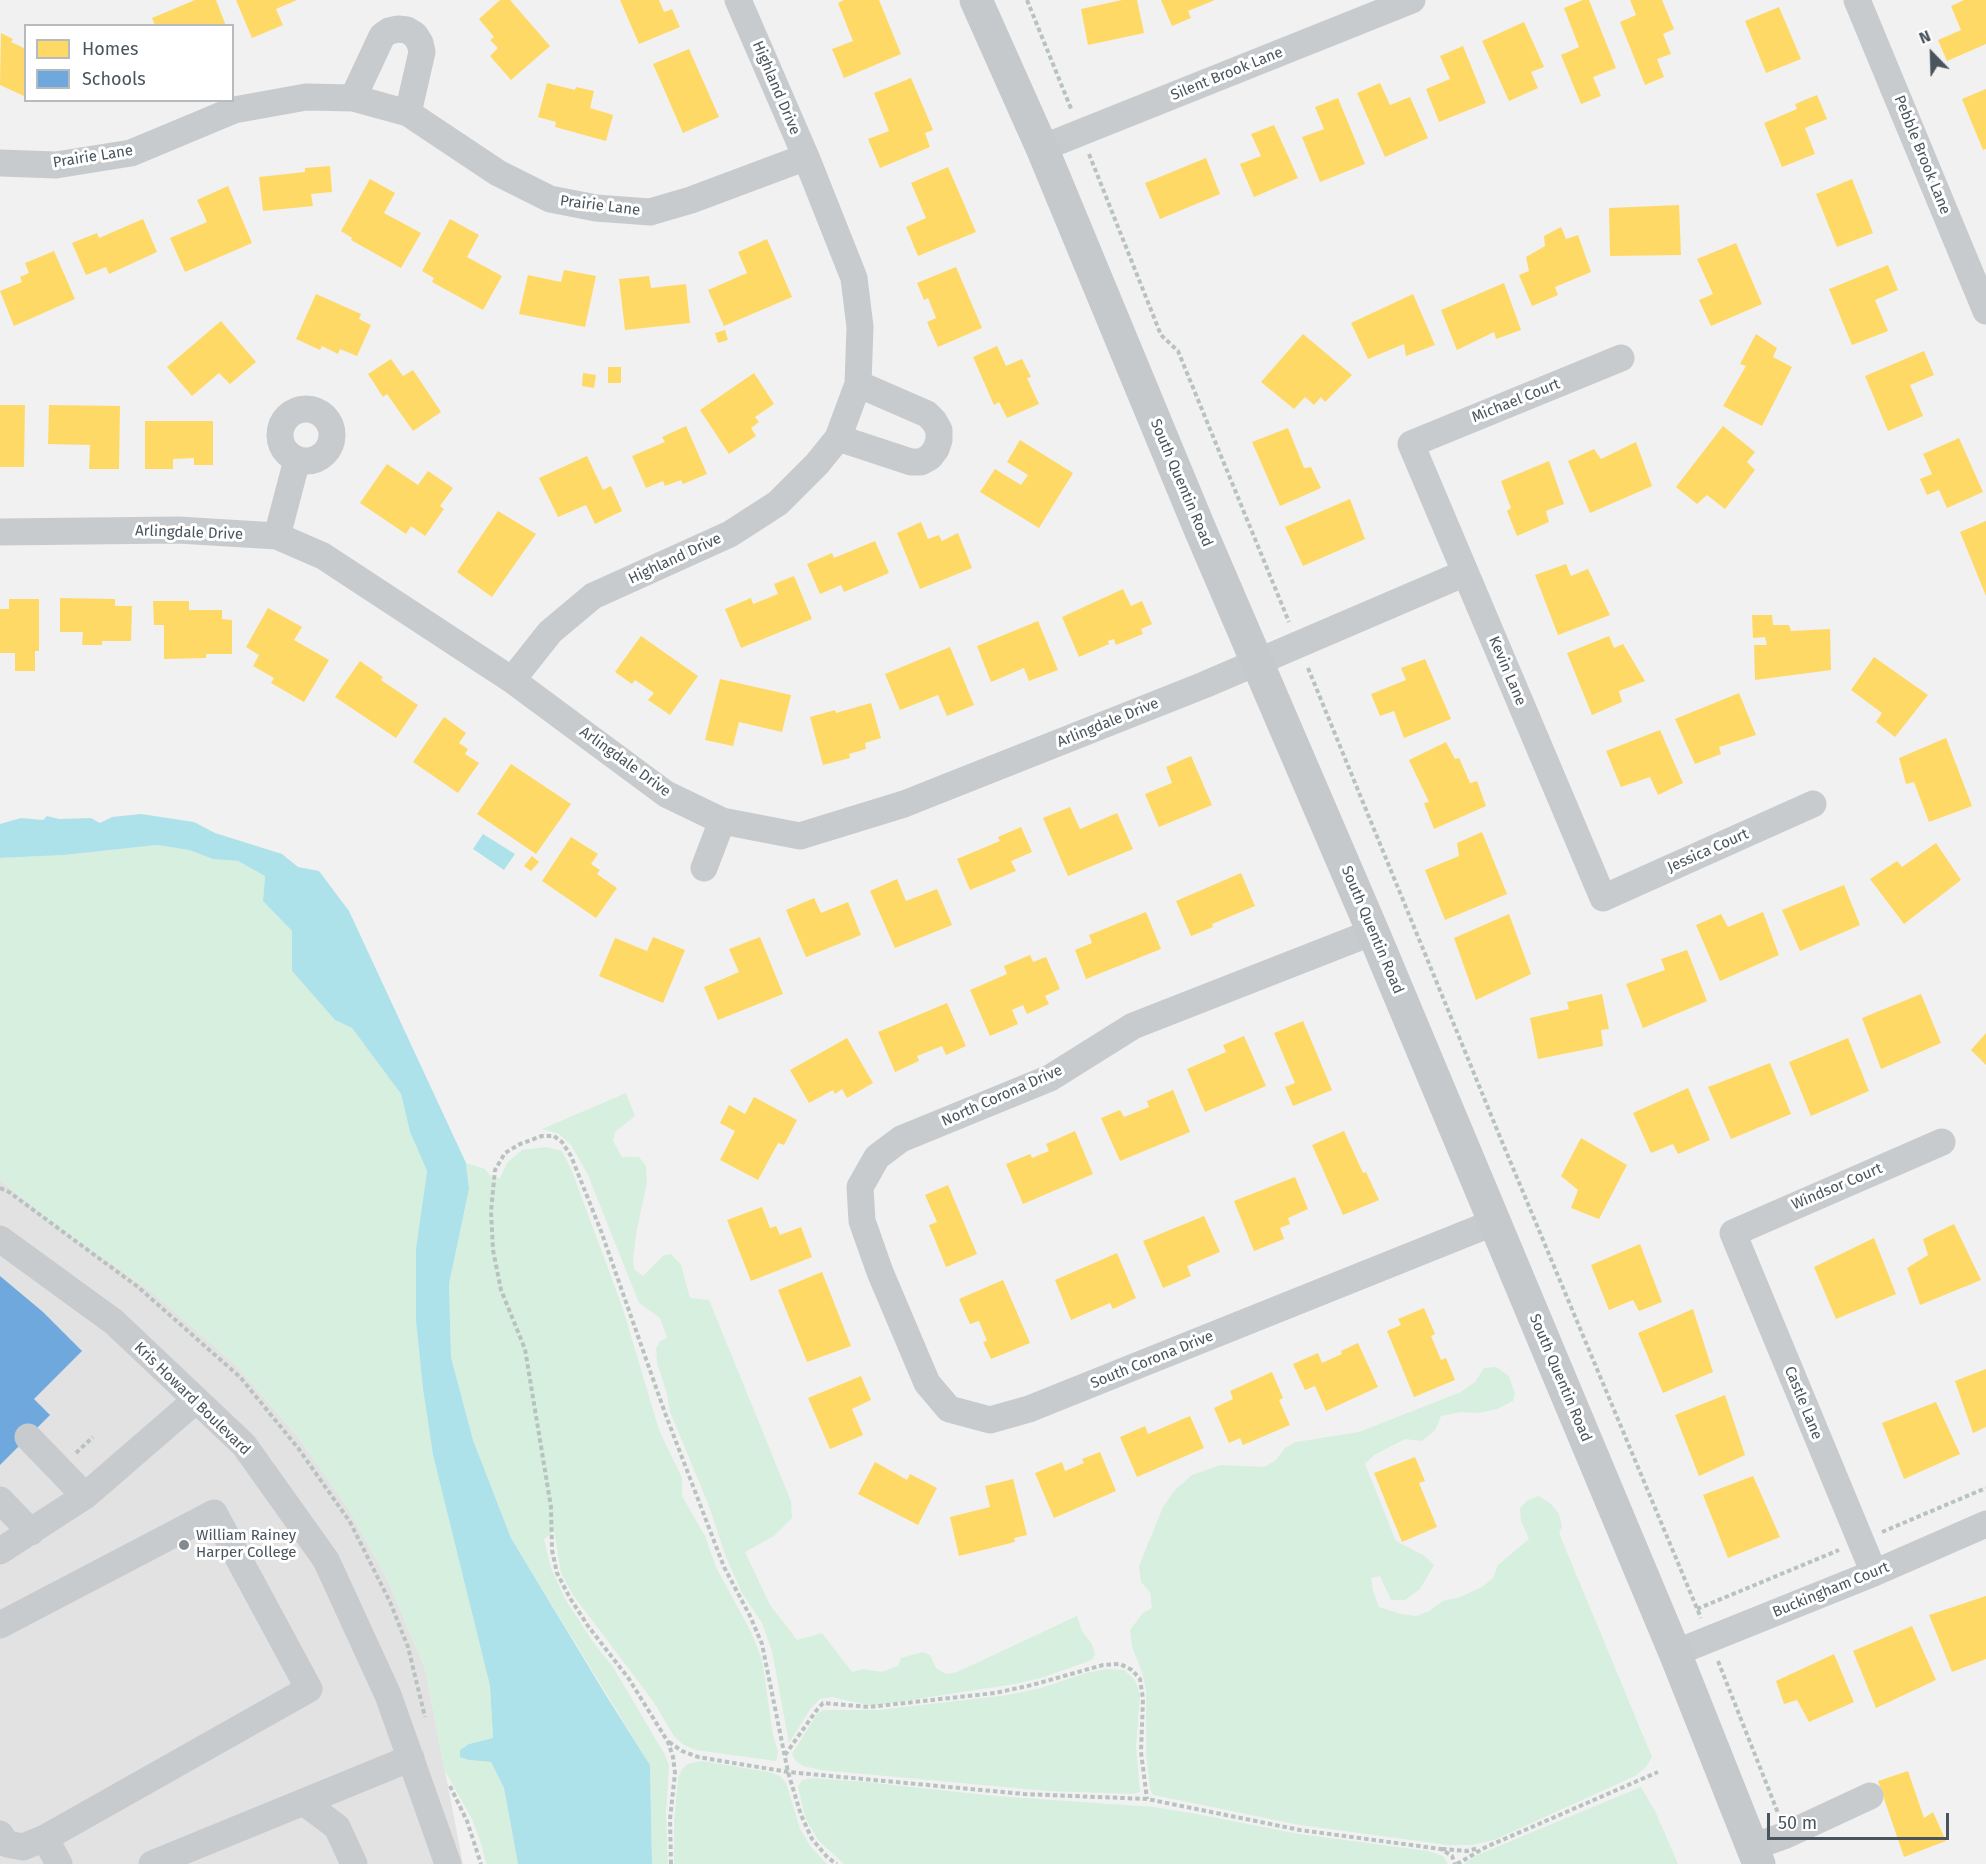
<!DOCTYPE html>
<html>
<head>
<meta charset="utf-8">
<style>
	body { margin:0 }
	#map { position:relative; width:1986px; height:1864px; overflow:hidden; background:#f1f1f1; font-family:"Fira Sans",sans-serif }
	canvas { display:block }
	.legend { position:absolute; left:24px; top:24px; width:210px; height:78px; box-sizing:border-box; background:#fff; border:2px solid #b6bbbe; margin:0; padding:8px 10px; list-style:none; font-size:18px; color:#49545c }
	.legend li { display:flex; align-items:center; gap:12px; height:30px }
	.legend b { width:30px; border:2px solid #b6bbbe }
	.north { position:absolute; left:1902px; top:24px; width:60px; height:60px; -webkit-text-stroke:4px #fff; paint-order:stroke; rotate:337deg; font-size:16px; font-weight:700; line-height:24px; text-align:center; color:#49545c }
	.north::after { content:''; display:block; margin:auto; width:21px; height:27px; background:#49545c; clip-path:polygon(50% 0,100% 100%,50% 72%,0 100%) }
	.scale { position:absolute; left:1767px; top:1813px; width:182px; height:27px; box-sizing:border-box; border:3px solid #49545c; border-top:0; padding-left:8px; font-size:18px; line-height:21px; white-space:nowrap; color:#49545c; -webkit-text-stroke:4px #fff; paint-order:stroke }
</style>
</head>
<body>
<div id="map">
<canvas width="1986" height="1864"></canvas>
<ul class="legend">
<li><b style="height:16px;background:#ffd966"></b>Homes</li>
<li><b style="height:16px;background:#6fa8dc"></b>Schools</li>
</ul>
<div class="north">N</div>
<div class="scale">50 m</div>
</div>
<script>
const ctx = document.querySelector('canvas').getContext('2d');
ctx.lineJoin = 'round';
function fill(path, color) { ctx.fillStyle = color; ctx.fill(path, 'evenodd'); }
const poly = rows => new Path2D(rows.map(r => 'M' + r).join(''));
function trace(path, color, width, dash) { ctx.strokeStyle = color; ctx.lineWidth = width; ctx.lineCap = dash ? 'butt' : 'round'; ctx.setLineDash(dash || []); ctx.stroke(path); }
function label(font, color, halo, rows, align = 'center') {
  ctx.font = font + ' "Fira Sans",sans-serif'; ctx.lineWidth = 6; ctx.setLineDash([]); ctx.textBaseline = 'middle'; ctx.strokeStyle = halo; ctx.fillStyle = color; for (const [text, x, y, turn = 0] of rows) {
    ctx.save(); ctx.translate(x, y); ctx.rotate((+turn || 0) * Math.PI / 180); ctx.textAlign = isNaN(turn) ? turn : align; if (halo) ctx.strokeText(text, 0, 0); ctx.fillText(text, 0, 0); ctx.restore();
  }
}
fill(poly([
	[0,1180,57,1226,152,1292,236,1365,298,1437,349,1510,387,1579,425,1668,463,1864,0,1864]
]), '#e3e2e2');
fill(poly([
	[157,845,189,850,213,859,238,861,265,876,263,901,292,931,292,971,335,1020,352,1028,401,1094,410,1132,427,1171,416,1248,416,1321,423,1389,433,1455,490,1686,493,1738,469,1744,469,1760,491,1762,504,1788,518,1864,486,1864,482,1846,472,1819,444,1769,425,1668,387,1579,349,1510,298,1437,236,1365,152,1292,57,1226,0,1180,0,858,64,855],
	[626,1093,635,1116,615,1132,613,1141,622,1157,639,1157,646,1166,647,1183,637,1229,633,1258,634,1269,643,1276,664,1255,671,1254,681,1265,690,1298,709,1300,791,1501,792,1518,774,1536,745,1552,770,1605,797,1640,822,1633,852,1672,863,1669,882,1672,898,1666,901,1658,922,1652,930,1655,936,1668,946,1674,957,1672,1077,1616,1082,1631,1092,1644,1095,1654,1092,1660,1041,1678,1014,1684,872,1706,832,1697,820,1699,811,1708,789,1743,772,1651,762,1623,742,1593,726,1557,709,1506,670,1412,667,1394,657,1363,656,1349,660,1341,667,1338,660,1318,639,1303,588,1175,571,1145,559,1134,542,1129],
	[546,1147,562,1151,572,1171,623,1309,659,1430,682,1478,682,1496,705,1536,716,1567,751,1632,762,1659,773,1735,778,1752,776,1761,696,1750,684,1745,674,1736,653,1701,573,1595,561,1573,554,1531,544,1539,551,1568,565,1599,593,1642,613,1667,665,1755,669,1766,666,1814,668,1864,652,1864,650,1765,511,1538,473,1440,451,1357,449,1284,469,1189,466,1163,485,1169,492,1178,500,1178,507,1163,522,1150],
	[1496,1367,1509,1376,1515,1394,1513,1401,1497,1409,1478,1413,1461,1412,1441,1416,1435,1430,1422,1441,1405,1439,1374,1455,1365,1464,1396,1541,1425,1556,1434,1565,1420,1589,1405,1600,1391,1600,1380,1576,1371,1578,1373,1591,1379,1607,1401,1614,1416,1616,1429,1611,1443,1601,1460,1597,1482,1587,1493,1578,1498,1565,1529,1539,1521,1521,1520,1508,1528,1500,1539,1496,1551,1504,1559,1514,1562,1527,1559,1533,1652,1757,1646,1767,1635,1776,1494,1840,1472,1845,1448,1845,1300,1825,1153,1795,1150,1789,1146,1752,1146,1691,1142,1672,1132,1646,1130,1630,1143,1613,1152,1608,1150,1592,1141,1582,1139,1566,1163,1507,1174,1491,1192,1475,1221,1465,1264,1467,1276,1460,1285,1448,1296,1442,1359,1432,1461,1392,1475,1382,1484,1368],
	[1107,1669,1124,1670,1135,1680,1140,1695,1136,1747,1140,1792,1132,1794,1048,1791,821,1770,803,1766,795,1760,792,1754,817,1714,823,1710,878,1710,1008,1695,1041,1688,1086,1673],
	[702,1761,769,1772,780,1776,786,1783,800,1829,811,1847,827,1864,674,1864,674,1821,678,1778,682,1769,688,1764],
	[812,1778,865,1782,995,1796,1154,1807,1191,1813,1299,1834,1428,1851,1443,1856,1448,1864,844,1864,818,1840,805,1817,798,1787,802,1780],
	[1641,1787,1655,1811,1678,1864,1464,1864,1475,1856]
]), '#d7efde');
fill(poly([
	[141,814,194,822,215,833,282,854,298,867,319,871,349,911,466,1163,469,1189,449,1284,451,1357,473,1440,511,1538,607,1697,650,1765,652,1864,518,1864,504,1788,491,1762,469,1760,460,1757,460,1750,469,1744,493,1738,490,1686,433,1455,423,1389,416,1321,416,1248,427,1171,410,1132,401,1094,352,1028,335,1020,292,971,292,931,263,901,265,876,238,861,213,859,189,850,157,845,64,855,0,858,0,824,21,818,43,820,47,816,59,819,91,818,100,823,112,817],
	[483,834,515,854,504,870,473,849]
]), '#aee2ea');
fill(poly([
	[195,0,216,0,226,26,155,26,152,18],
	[236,0,297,0,276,9,283,25,252,38],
	[500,0,510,0,550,46,511,80,490,56,498,48,490,40,494,37,479,19],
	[620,0,659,0,664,12,672,9,680,27,639,44],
	[844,0,879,0,901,54,844,78,832,49,853,41,838,3],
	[1122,0,1137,0,1144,33,1088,45,1081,9],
	[1161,0,1215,0,1188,11,1191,18,1172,26],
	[1583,0,1589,0,1616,68,1593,77,1601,96,1581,104,1561,55,1579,47,1564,8],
	[1630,0,1662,0,1674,29,1663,34,1671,54,1657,59,1664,77,1645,85,1620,22,1636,15],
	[1964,0,1986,0,1986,44,1947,61,1938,40,1961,30,1951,6],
	[1779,7,1801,59,1766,73,1745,21],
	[1524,22,1544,67,1531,72,1538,88,1509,101,1482,41],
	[1,33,13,39,11,42,26,49,26,97,0,85],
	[1463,46,1486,103,1439,122,1426,89,1450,79,1440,56],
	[689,49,719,117,683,133,653,64],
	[911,78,933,130,925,133,930,147,880,168,868,139,889,131,874,93],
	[547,83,575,90,576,87,594,91,590,108,613,115,606,141,555,127,556,122,538,117],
	[1380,83,1390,105,1410,97,1428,138,1385,157,1357,93],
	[1986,89,1986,149,1983,150,1962,99],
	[1817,95,1827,119,1805,128,1815,154,1782,167,1764,123,1797,109,1795,104],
	[1338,98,1365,164,1320,182,1302,137,1324,129,1315,107],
	[1274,125,1298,178,1254,197,1240,164,1261,156,1251,134],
	[1206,158,1220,194,1160,219,1145,183],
	[330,166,332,192,311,194,313,206,263,211,259,177,305,172,305,168],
	[948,167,976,232,918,256,906,227,926,218,911,183],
	[370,179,395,193,384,213,421,233,401,268,351,240,352,238,341,231],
	[1852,179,1873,233,1837,247,1816,194],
	[228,186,252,243,185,272,170,238,207,222,197,200],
	[1679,205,1681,255,1610,256,1609,208],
	[143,219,157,252,109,274,106,267,86,275,72,243,97,233,99,238],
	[450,219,479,235,467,257,502,276,483,310,432,282,434,278,422,271],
	[1561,227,1566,239,1578,235,1591,272,1555,287,1558,295,1532,306,1519,275,1529,271,1526,257,1545,246,1544,236],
	[767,239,792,297,724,326,708,290,747,273,738,252],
	[1736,243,1762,304,1711,326,1699,300,1713,294,1697,259],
	[54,251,75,299,14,326,0,291,22,282,20,277,29,273,25,263],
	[1888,265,1898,290,1875,300,1888,331,1852,345,1829,289],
	[956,267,982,328,938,347,927,322,936,318,928,298,924,300,917,283],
	[564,270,596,276,585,327,519,314,528,275,561,282],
	[649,276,651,288,686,284,690,323,625,330,619,279],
	[1504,283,1521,330,1496,339,1494,332,1457,350,1441,310],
	[316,294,361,314,359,319,371,325,357,356,340,349,338,354,322,346,320,350,296,339],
	[1413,294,1435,345,1406,356,1404,344,1368,359,1351,323],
	[221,321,256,362,230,384,219,373,192,396,167,367],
	[725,330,728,340,718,343,715,333],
	[1303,334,1352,375,1325,402,1321,397,1314,405,1305,397,1294,409,1261,382],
	[1756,334,1777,348,1773,357,1792,367,1762,426,1723,406,1746,366,1740,364],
	[997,346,1006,366,1022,359,1031,377,1027,378,1039,404,1007,418,999,402,994,405,973,357],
	[1924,351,1934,375,1910,385,1923,416,1888,431,1865,376],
	[391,359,403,376,413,370,441,412,413,431,387,394,383,397,368,374],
	[608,367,621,367,621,383,608,383],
	[583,373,596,375,594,388,582,386],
	[754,373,774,404,755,417,759,422,751,428,756,436,729,454,700,410],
	[0,405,25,405,24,467,0,467],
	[49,405,120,406,119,469,89,469,90,445,48,444],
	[145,421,213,421,213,465,194,465,194,458,173,459,173,469,145,469],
	[686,426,707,474,683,484,681,480,665,486,663,481,646,488,632,456,665,442,662,437],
	[1723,426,1755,452,1747,462,1755,470,1725,509,1707,495,1697,504,1676,487],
	[1288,428,1304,468,1311,467,1321,488,1280,506,1252,442],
	[1959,438,1983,492,1947,508,1939,490,1927,495,1920,479,1932,474,1923,454],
	[1020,440,1073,473,1039,528,980,492,995,469,1021,485,1028,475,1007,462],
	[1636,442,1652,486,1590,513,1568,461,1594,449,1601,459],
	[587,456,603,490,611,486,622,511,595,524,586,505,558,517,539,478],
	[1549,461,1564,504,1546,511,1549,522,1517,536,1507,511,1511,508,1501,481],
	[387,464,418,485,428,471,453,488,440,506,444,509,425,536,411,526,406,534,360,503],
	[1350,499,1365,539,1303,566,1285,527],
	[498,511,536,534,492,597,457,572],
	[1986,521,1986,596,1960,532],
	[921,522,928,539,939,535,942,541,958,533,972,568,920,589,897,533],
	[875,541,889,573,844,592,841,585,820,594,807,564,832,553,834,558],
	[1566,564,1571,576,1588,569,1610,615,1558,635,1535,575],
	[794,576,812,619,741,648,725,609,751,598,753,604,778,594,774,584],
	[1123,589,1131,606,1142,601,1152,624,1141,629,1143,634,1116,645,1114,639,1108,641,1109,644,1079,657,1062,617],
	[60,598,115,599,115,606,132,606,131,641,102,641,102,645,82,645,83,632,60,632],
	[9,599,39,599,39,651,35,651,35,671,15,671,15,653,0,653,0,609,9,609],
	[153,601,189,601,189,610,222,610,222,619,232,620,232,654,206,654,206,658,164,659,164,625,154,625],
	[268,608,302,627,294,640,329,660,304,702,271,683,274,678,253,666,259,655,246,647],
	[1752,615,1772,615,1773,625,1789,625,1791,631,1830,629,1831,670,1755,680,1754,645,1767,645,1765,637,1753,638],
	[1038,621,1058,670,1029,681,1024,668,991,682,977,646],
	[641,636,698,676,670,715,648,700,654,693,635,680,632,684,615,672],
	[1609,636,1614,648,1623,644,1645,681,1619,691,1622,702,1592,715,1567,653],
	[950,647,974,705,947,716,938,695,900,710,885,674],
	[1874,657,1928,695,1895,737,1876,722,1882,713,1851,690],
	[1425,659,1451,719,1404,738,1394,711,1380,716,1371,694,1406,680,1401,668],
	[360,661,383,677,381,680,418,705,396,738,335,697],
	[720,679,791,695,782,732,739,722,733,746,705,740],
	[1739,693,1756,735,1719,747,1721,754,1695,764,1675,719],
	[871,703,881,738,865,743,866,749,849,754,850,758,823,765,810,717,835,710,836,713],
	[444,717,466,733,459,743,468,749,465,754,479,763,458,793,413,762],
	[1660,730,1683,783,1658,795,1650,777,1621,787,1606,751],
	[1946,738,1972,806,1929,822,1914,782,1906,784,1899,758],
	[1446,742,1455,759,1459,758,1470,783,1477,781,1486,806,1434,829,1424,803,1429,802,1409,760],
	[1191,756,1212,805,1159,827,1145,794,1172,783,1166,767],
	[511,764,571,804,536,854,477,814],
	[1070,807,1080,829,1117,813,1133,849,1068,876,1043,818],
	[1021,827,1032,852,1011,861,1016,871,970,890,957,859,1000,841,998,837],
	[1482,832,1507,894,1445,920,1425,870,1459,856,1457,843],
	[571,837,598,854,591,864,600,870,597,874,617,888,596,918,542,881],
	[1936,843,1961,880,1904,924,1870,879,1897,861,1902,867],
	[532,856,539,862,531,871,524,866],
	[1241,873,1255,906,1212,924,1213,927,1191,936,1176,901],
	[897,879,906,901,937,889,952,925,895,948,870,891],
	[1844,885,1860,925,1800,951,1782,910],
	[814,898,821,913,848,902,861,935,806,957,786,910],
	[1146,912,1161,949,1086,979,1075,950,1092,943,1089,935],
	[1763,912,1779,955,1720,981,1696,925,1721,914,1728,927],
	[1509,914,1531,974,1476,1000,1454,938],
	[653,937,685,950,663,1003,599,976,615,938,647,951],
	[760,937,783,994,718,1020,704,987,739,972,729,949],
	[1687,950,1707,1001,1643,1028,1626,984,1665,970,1661,959],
	[1030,955,1033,962,1046,957,1060,989,1045,996,1049,1004,1027,1014,1023,1005,1012,1010,1018,1024,990,1036,970,990,1007,974,1004,966],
	[1602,994,1609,1029,1601,1030,1603,1046,1538,1059,1530,1018,1569,1009,1567,1002],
	[1921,994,1941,1043,1881,1069,1862,1018],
	[947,1003,966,1046,946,1055,942,1046,917,1056,919,1061,895,1072,878,1032],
	[1303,1021,1332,1090,1293,1106,1285,1087,1295,1083,1274,1033],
	[1986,1033,1986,1065,1971,1050],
	[1244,1036,1266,1086,1205,1112,1187,1069,1226,1052,1223,1045],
	[847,1038,873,1083,847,1098,842,1089,835,1094,833,1090,809,1103,790,1070],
	[1848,1038,1869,1091,1811,1116,1789,1062],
	[1770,1063,1791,1114,1731,1139,1708,1087],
	[1688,1088,1710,1140,1678,1154,1673,1144,1651,1153,1633,1113],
	[1173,1090,1190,1132,1120,1161,1101,1118,1120,1110,1124,1117,1149,1107,1147,1101],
	[754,1097,797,1120,784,1145,778,1143,758,1180,720,1160,735,1131,720,1123,729,1105,745,1114],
	[1075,1131,1093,1174,1023,1204,1006,1164,1030,1154,1032,1158,1049,1151,1046,1144],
	[1344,1131,1363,1173,1366,1172,1379,1200,1343,1215,1312,1145],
	[1581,1138,1627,1165,1599,1219,1571,1208,1578,1190,1561,1176],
	[1295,1177,1308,1209,1288,1218,1290,1224,1280,1228,1284,1239,1254,1251,1234,1201],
	[948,1185,977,1254,946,1267,929,1225,937,1222,925,1195],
	[762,1207,770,1228,776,1226,780,1235,801,1227,812,1257,751,1281,727,1220],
	[1204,1216,1220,1252,1187,1266,1191,1276,1163,1288,1143,1241],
	[1954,1224,1981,1280,1920,1305,1907,1268,1928,1255,1923,1239],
	[1874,1238,1896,1294,1836,1319,1814,1267],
	[1640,1244,1662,1302,1639,1311,1633,1300,1609,1310,1591,1265],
	[1117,1253,1136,1298,1113,1309,1110,1303,1071,1320,1055,1280],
	[822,1272,851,1346,807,1362,778,1290],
	[1003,1280,1030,1343,991,1359,983,1342,987,1341,979,1321,970,1324,959,1299],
	[1424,1308,1435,1334,1431,1336,1441,1360,1446,1358,1455,1380,1414,1397,1387,1331,1401,1325,1398,1319],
	[1693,1309,1713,1372,1663,1393,1638,1333],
	[1358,1343,1378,1387,1326,1411,1315,1386,1305,1390,1293,1364,1318,1353,1322,1363,1342,1354,1341,1351],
	[1986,1369,1986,1427,1973,1433,1955,1381],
	[1272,1372,1283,1398,1279,1400,1290,1425,1243,1445,1240,1438,1229,1443,1214,1408,1233,1399,1230,1391],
	[861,1376,871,1400,852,1409,863,1435,830,1449,808,1398],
	[1725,1395,1745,1455,1699,1476,1675,1415],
	[1936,1402,1960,1454,1904,1479,1882,1423],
	[1190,1416,1204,1448,1137,1477,1120,1437,1145,1426,1148,1434],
	[1100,1452,1116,1491,1054,1518,1035,1473,1062,1462,1065,1471,1084,1463,1082,1459],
	[1415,1457,1425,1481,1419,1483,1437,1527,1402,1542,1374,1473],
	[875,1462,907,1480,910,1474,937,1488,918,1525,858,1494],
	[1753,1476,1780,1537,1728,1558,1703,1495],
	[1013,1479,1027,1535,1014,1538,1015,1542,959,1556,950,1517,990,1507,985,1486],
	[1986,1596,1986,1659,1952,1672,1929,1615],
	[1912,1626,1936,1680,1876,1708,1853,1651],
	[1834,1654,1854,1702,1809,1722,1797,1700,1784,1704,1776,1681],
	[1908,1771,1924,1818,1933,1812,1946,1841,1904,1857,1878,1781]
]), '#ffd966');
fill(poly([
	[0,1276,43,1312,82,1351,34,1399,50,1415,0,1465]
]), '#6fa8dc');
trace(poly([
	[1027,0,1072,111],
	[1089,154,1161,335,1178,351,1289,622],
	[1308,668,1500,1137,1701,1618],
	[0,1188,9,1192,138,1287,240,1377,298,1448,350,1522,390,1602,408,1647,425,1717],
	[76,1453,93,1437],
	[1882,1532,1986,1488],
	[1697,1609,1839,1550],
	[1718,1661,1778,1813],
	[669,1742,682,1751,698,1757,788,1772,1024,1794,1147,1799,1300,1830,1441,1849,1452,1856,1455,1864],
	[785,1755,816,1711,823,1703,869,1707,995,1693,1032,1685,1103,1665,1120,1664,1132,1670,1140,1679,1143,1699,1141,1752,1147,1799],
	[450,1786,467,1821,481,1864],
	[1442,1849,1467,1851,1479,1848],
	[671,1864,670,1819,675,1773,673,1757,668,1742,629,1679,588,1626,570,1598,557,1573,552,1550,551,1507,525,1349,501,1290,493,1250,491,1211,495,1170,505,1153,520,1144,542,1136,554,1136,562,1142,571,1156,601,1231,665,1413,724,1567,750,1616,762,1644,788,1772,801,1815,812,1839,828,1858,837,1864],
	[1457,1864,1486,1847,1658,1772]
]), '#b8c3bf', 4, [4.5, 3]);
trace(poly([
	[1857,0,1986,311],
	[353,98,382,36,389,31,398,29,407,30,415,35,420,43,422,52,408,113],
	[1042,148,1412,0],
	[0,163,56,165,131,153,234,110,306,97,353,98,408,113,498,173,550,199,596,208,650,212,691,200,806,157],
	[1621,358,1411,444,1603,898,1813,804],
	'280 435a26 26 0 1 1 52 0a26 26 0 1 1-52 0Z',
	[838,438,911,462,921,462,930,457,936,449,939,440,939,430,934,421,927,414,858,384],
	[0,532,178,530,277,536,323,556,512,680,666,794,722,821,800,836,904,804,1204,685,1465,573],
	[277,536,297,460],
	[512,680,550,632,593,596,730,534,778,503,817,464,838,438,858,384,860,327,854,278,806,157,738,0],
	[704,868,722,821],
	[1373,932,1133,1026,1050,1078,901,1139,877,1157,860,1187,862,1221,880,1272,927,1383,949,1409,990,1420,1029,1409,1495,1222],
	[0,1239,114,1322,244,1445,326,1560,388,1695,448,1864],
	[28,1437,85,1496],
	[0,1500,31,1532],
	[0,1551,85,1496,196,1400],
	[1874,1573,1733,1233,1942,1142],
	[0,1625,214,1513,309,1689,45,1838],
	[1675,1653,1874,1573,1986,1524],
	[305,1803,337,1827,354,1864],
	[0,1834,7,1844,23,1847,45,1838,59,1864],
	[1753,1847,1786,1835,1870,1796],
	[152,1864,411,1758]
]), '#c8cbcd', 27);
trace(poly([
	[976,0,1042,148,1199,527,1373,932,1675,1653,1759,1864]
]), '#c6c9cc', 33);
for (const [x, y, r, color] of [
	[184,1545,6,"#848b90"]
]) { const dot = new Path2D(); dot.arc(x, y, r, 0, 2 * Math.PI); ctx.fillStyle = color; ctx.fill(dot); trace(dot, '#fff', 2); }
label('15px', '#49545c', '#fff', [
	["Silent Brook Lane",1227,74,-22],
	["Highland Drive",776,88,67],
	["Pebble Brook Lane",1922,155,68],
	["Prairie Lane",93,157,-9],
	["Prairie Lane",600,206,7],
	["Michael Court",1516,401,-22],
	["South Quentin Road",1181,483,67],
	["Arlingdale Drive",189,533,2],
	["Highland Drive",675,559,-25],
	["Kevin Lane",1507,671,67],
	["Arlingdale Drive",1108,723,-22],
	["Arlingdale Drive",625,762,36],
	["Jessica Court",1708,851,-24],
	["South Quentin Road",1372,930,67],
	["North Corona Drive",1002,1096,-24],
	["Windsor Court",1837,1187,-23],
	["South Corona Drive",1152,1360,-22],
	["South Quentin Road",1560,1378,67],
	["Kris Howard Boulevard",192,1399,44],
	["Castle Lane",1803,1403,68],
	["Buckingham Court",1831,1590,-22]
]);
label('15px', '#49545c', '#fff', [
	["William Rainey",196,1536],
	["Harper College",196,1553]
], 'left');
</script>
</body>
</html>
